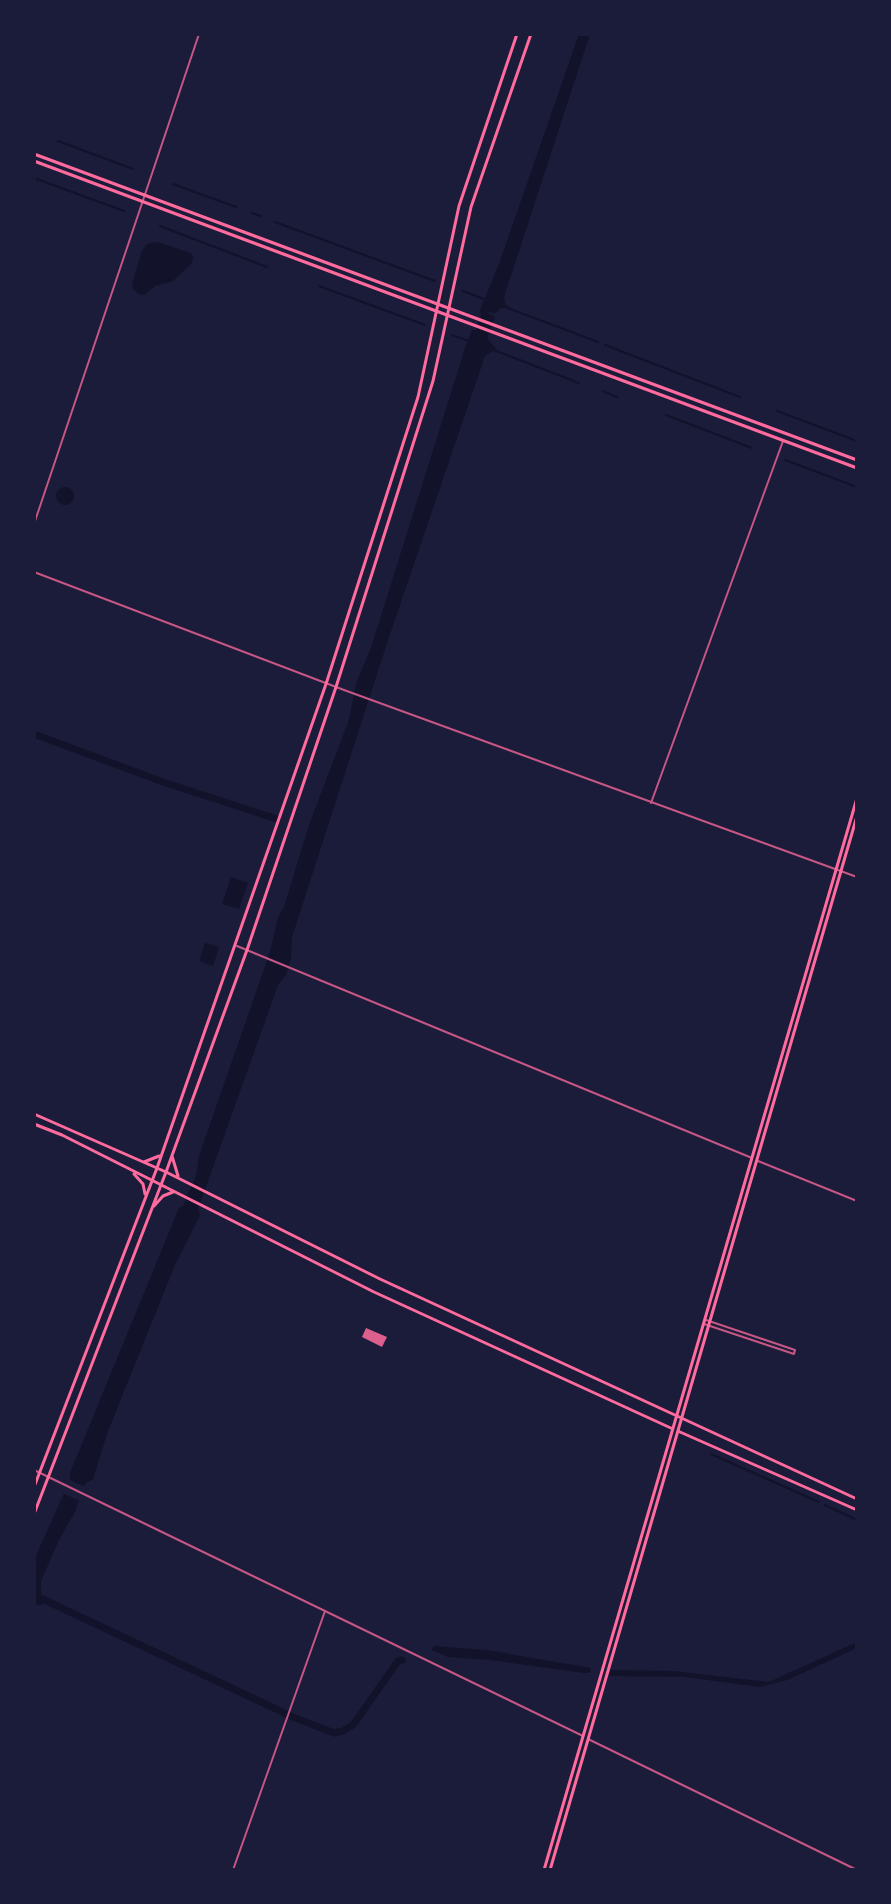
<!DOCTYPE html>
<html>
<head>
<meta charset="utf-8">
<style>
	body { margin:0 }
	#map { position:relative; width:891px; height:1904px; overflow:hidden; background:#1b1b3a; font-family:Inter,sans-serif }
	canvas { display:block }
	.frame { position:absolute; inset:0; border:36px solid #1b1b3a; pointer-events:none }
</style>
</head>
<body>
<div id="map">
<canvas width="891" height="1904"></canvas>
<div class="frame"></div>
</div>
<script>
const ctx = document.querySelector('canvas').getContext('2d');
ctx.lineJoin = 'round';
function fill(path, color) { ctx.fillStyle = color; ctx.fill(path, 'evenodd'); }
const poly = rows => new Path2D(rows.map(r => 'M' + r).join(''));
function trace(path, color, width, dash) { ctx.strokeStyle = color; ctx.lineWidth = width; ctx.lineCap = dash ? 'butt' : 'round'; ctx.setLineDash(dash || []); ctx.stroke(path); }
fill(poly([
	[579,34,590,34,504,297,505,304,510,308,500,308,496,313,486,312,495,317,487,338,496,349,485,356,388,640,292,937,291,958,286,975,278,985,198,1209,200,1215,175,1265,108,1431,93,1479,85,1484,75,1512,59,1540,41,1581,41,1596,45,1598,43,1604,34,1606,34,1560,70,1480,70,1473,179,1208,183,1206,196,1176,199,1156,270,952,278,917,284,907,309,825,349,720,356,683,371,648,466,345,472,330,476,330,481,315,480,310,499,264],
	[158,242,190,253,193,256,192,263,173,281,155,286,144,295,139,294,133,289,132,284,142,251,147,244],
	'56 496a9 9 0 1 1 18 0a9 9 0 1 1-18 0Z',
	[231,877,248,883,239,909,222,904],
	[205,943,219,947,213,966,199,961],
	[857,1642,857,1648,787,1680,760,1687,685,1677,609,1676,611,1670,673,1671,769,1682],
	[434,1646,486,1650,591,1668,590,1673,584,1673,490,1660,448,1657,431,1650]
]), '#12122b');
fill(poly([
	[66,1478,87,1488,82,1502,60,1492]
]), '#1b1b3a');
trace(poly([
	[58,141,133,169],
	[34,178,124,211],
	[173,184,236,207],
	[252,213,261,216],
	[275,222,435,281],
	[160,226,267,267],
	[319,286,425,325],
	[463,291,484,299],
	[505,307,598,342],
	[452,335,469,341],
	[605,345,740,397],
	[494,350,579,383],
	[603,391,617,397],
	[777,411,857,441],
	[666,415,752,448],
	[785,460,857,487],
	[711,1454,819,1502],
	[825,1505,857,1520]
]), '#12122b', 2);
trace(poly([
	[34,734,163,782,277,819],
	[34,1595,293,1717,334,1733,343,1731,353,1725,398,1661,402,1660]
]), '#12122b', 7);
fill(poly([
	[366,1328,387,1337,382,1347,362,1337]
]), '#dd5f8e');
trace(poly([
	[651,803,783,441],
	[704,1324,794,1354,795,1350,706,1320],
	[233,1870,325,1611]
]), '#c65784', 2);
trace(poly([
	[34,524,199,34],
	[34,572,344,690,857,877],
	[237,946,752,1158],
	[758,1161,857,1201],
	[34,1470,583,1736],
	[588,1739,857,1870]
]), '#c65784', 2);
trace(poly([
	[34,1114,166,1172,380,1279,857,1499],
	[34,1124,62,1135,374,1292,673,1429],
	[172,1156,178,1176],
	[144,1162,159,1156],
	[134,1174,143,1184,145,1194],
	[154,1206,163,1196,173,1192],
	[680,1432,857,1510],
	[34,1487,157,1168,326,684,418,397,459,206,517,34],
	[34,1514,166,1172,247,950,336,687,433,381,471,207,531,34],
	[544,1870,857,798],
	[550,1870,857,816]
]), '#ff6b9d', 3);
trace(poly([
	[34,154,857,460],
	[34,161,857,468]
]), '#ff6b9d', 3);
</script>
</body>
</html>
